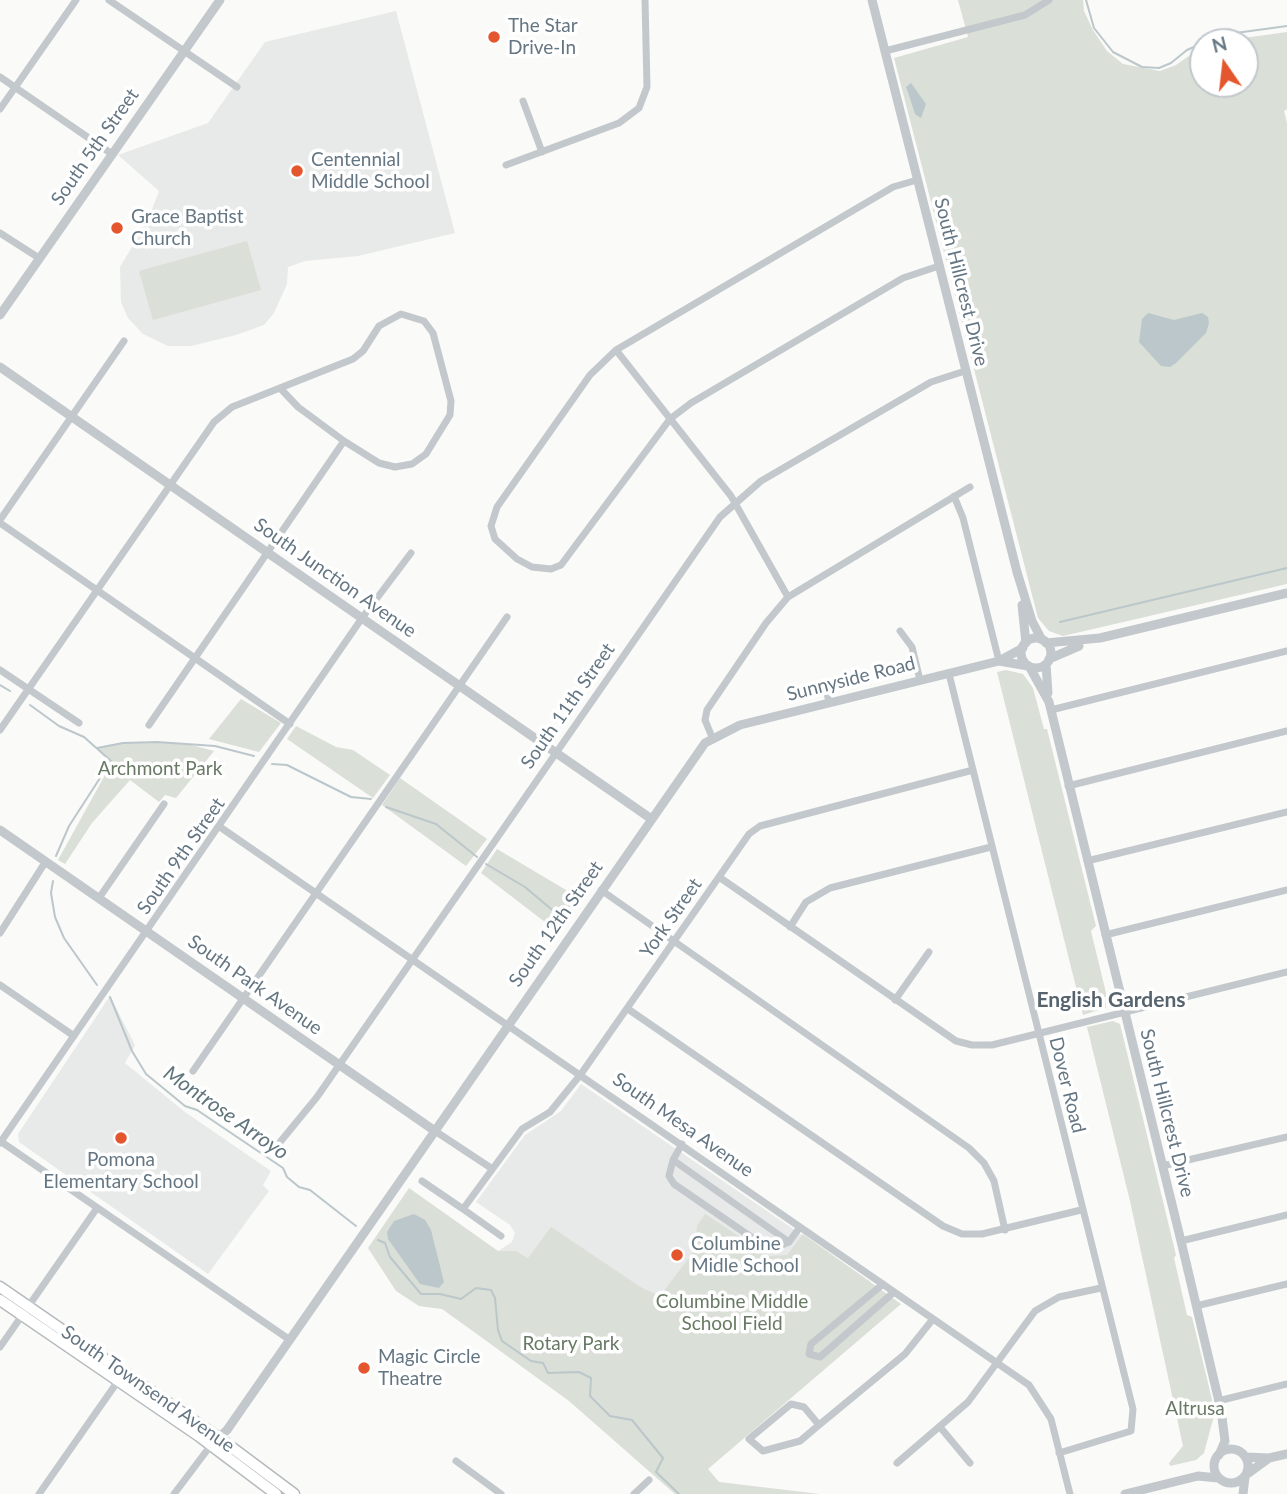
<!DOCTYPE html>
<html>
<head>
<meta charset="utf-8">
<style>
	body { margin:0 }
	#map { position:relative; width:1287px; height:1494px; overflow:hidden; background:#fafaf8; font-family:Lato,sans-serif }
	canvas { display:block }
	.north { position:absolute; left:1189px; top:28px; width:70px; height:70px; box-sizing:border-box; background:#fff; border:2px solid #c1c8cd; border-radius:50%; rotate:346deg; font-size:19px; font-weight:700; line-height:28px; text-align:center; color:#657683 }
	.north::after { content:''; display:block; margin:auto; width:24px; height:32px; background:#e4572e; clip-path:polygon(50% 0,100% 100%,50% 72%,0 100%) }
</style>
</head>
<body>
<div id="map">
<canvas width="1287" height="1494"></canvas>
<div class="north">N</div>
</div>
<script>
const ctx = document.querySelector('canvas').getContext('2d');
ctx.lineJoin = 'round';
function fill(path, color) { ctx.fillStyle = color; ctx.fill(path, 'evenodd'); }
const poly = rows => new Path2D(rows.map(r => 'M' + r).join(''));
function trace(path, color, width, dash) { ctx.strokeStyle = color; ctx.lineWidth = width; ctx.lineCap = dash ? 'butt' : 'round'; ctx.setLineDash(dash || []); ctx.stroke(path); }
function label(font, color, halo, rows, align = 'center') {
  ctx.font = font + ' Lato,sans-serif'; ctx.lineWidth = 7; ctx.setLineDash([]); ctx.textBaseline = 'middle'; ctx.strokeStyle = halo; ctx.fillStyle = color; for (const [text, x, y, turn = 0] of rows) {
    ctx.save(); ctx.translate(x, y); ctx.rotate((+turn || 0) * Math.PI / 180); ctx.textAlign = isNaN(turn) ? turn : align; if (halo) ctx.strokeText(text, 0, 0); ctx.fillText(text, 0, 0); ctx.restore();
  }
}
fill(poly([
	[396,11,455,233,358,256,305,261,288,267,287,284,274,313,264,325,236,335,191,346,168,346,143,334,128,318,121,302,120,267,148,220,159,191,118,155,208,123,265,42],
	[110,996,135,1045,125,1063,185,1112,271,1171,263,1185,269,1191,208,1274,19,1142,18,1134],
	[581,1084,871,1282,735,1401,518,1251,498,1251,512,1242,515,1233,510,1225,476,1202,525,1135,561,1111]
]), '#e8e9e9');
fill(poly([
	[958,0,1083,0,1084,11,1093,30,1107,51,1123,64,1160,71,1176,65,1203,46,1203,84,1245,84,1245,42,1215,42,1287,32,1287,109,1284,111,1287,123,1287,584,1063,636,1049,631,1038,618,894,58,968,37],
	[247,241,261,290,153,320,139,271],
	[1006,670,1023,674,1033,688,1044,729,1047,729,1096,926,1091,931,1106,993,1106,1008,1083,1015,997,672],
	[241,699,281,723,259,752,209,739],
	[296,726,336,747,353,750,390,775,373,798,287,739],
	[157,742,188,744,214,751,176,798,165,795,159,802,130,780,92,823,65,864,58,860,110,766,111,761,96,748,123,743],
	[400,778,487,839,466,866,382,805],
	[497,849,571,893,583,896,558,932,481,873],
	[1113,1021,1120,1024,1176,1255,1174,1258,1187,1315,1192,1317,1215,1412,1204,1453,1196,1460,1170,1466,1169,1463,1183,1446,1130,1201,1087,1027],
	[409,1188,498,1251,517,1251,528,1258,551,1227,642,1288,660,1296,695,1250,697,1226,705,1214,769,1256,787,1255,803,1234,901,1304,708,1469,719,1482,820,1494,675,1494,569,1401,481,1337,442,1309,419,1306,396,1291,368,1248]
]), '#dadfd7');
fill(poly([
	[911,83,926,104,921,118,915,114,909,95,906,87],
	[1148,313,1174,320,1202,313,1208,317,1209,323,1206,333,1176,363,1170,367,1161,366,1139,342,1142,319],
	[414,1214,425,1220,431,1230,444,1282,439,1288,420,1284,388,1239,387,1232,394,1221]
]), '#bbc7cb');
trace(poly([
	[1086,0,1094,28,1113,52,1142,67,1159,68,1171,63,1187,50,1221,35,1287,26],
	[1060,622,1287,568],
	[0,685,10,691],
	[30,705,59,726,84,737,111,761,69,826,56,856],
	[97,748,123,743,157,742,215,746,254,756],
	[272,764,287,765,351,797,371,799],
	[386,807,436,824,477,857],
	[486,864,525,887,557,914],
	[53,881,51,893,55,917,64,938,97,985],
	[110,997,132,1051,146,1074,185,1106,197,1110,283,1168,287,1177,299,1187,310,1190,356,1226],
	[378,1240,385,1243,390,1257,421,1294,440,1294,461,1299,476,1288,491,1290,495,1298,498,1330,502,1341,531,1361,543,1363,548,1373,579,1372,591,1378,590,1396,610,1416,632,1420,663,1458,656,1472,679,1494]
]), '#bbc7cb', 2);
const trunk = poly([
	[0,1287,219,1438,294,1494],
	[0,1300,199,1436,276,1494]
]);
trace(trunk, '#b4b9bd', 13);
trace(poly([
	[109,0,237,87],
	[885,51,1025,15,1049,0],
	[0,77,112,154],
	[523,101,542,152],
	[0,109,76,0],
	[506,165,619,123,639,108,647,87,645,0],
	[917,180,893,187,616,350,590,375,497,507,491,526,495,539,517,559,532,567,551,569,561,565,670,419,691,403,903,278,939,266],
	[0,233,39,258],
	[616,350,731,496,788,597],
	[954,496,963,518,999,661],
	[0,520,124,341],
	[0,523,290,724],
	[900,631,912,647,920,680],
	[0,670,79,723],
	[949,674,1133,1409,1131,1431,1059,1453],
	[826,687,829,703],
	[1051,710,1287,651],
	[149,725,344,441],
	[0,730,214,422,232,407,353,359,363,351,379,326,401,314,424,321,433,333,451,401,450,415,426,454,412,464,395,467,379,463,344,441,298,407,280,388],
	[712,737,705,720,707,710,766,623,788,597,970,487],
	[1068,786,1287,731],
	[220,827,1029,1385,1051,1419,1070,1494],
	[1087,861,1287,812],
	[719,877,956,1041,972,1045,992,1045,1287,972],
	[601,890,969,1148,984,1163,994,1181,1005,1230],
	[99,898,164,804],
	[790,927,806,902,830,888,991,847],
	[0,933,46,861],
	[1105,935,1287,890],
	[0,985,74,1036],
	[895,1000,929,952],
	[628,1009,943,1226,962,1234,982,1234,1081,1210],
	[193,1071,507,617],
	[435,1131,491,1168],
	[0,1141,290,1340],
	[0,1143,362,618,411,553],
	[682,1144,673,1160,789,1242,800,1227],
	[276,1147,317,1097,720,517,761,481,931,382,965,371],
	[673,1160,669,1176,674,1184,770,1250,789,1242],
	[1162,1166,1287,1137],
	[422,1181,463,1209,522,1129,550,1112,581,1074,749,834,760,826,973,770],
	[463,1209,501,1236],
	[1181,1241,1287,1215],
	[883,1284,811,1344,809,1354,820,1357,894,1292],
	[1196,1306,1287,1284],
	[0,1347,97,1208],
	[1218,1401,1287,1384],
	[819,1425,804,1407,791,1404,749,1439,763,1451,800,1441,819,1425,905,1354,933,1319],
	[940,1427,970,1463],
	[456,1461,501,1494],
	[897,1463,968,1402,1035,1311,1059,1297,1101,1288],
	[39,1494,118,1381],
	[174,1494,211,1445],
	[634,1494,649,1480]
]), '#c3c8cc', 7);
trace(poly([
	[872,0,1017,572,1032,621,1042,640],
	[0,315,220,0],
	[0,367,650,818],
	[1022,605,1026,643],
	'1021 653a15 15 0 1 1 30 0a15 15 0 1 1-30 0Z',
	[1046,643,1100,638,1287,593],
	[1049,659,1079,646],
	[999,661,1028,666],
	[1046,664,1048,693],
	[1029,666,1049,702,1181,1241,1221,1410,1225,1441,1219,1455],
	[0,830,435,1131],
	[215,1441,227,1430,705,743,740,725,999,661,1023,648],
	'1214 1466a17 17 0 1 1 34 0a17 17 0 1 1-34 0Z',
	[1246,1457,1269,1458,1287,1454],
	[1247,1474,1269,1458],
	[1125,1494,1198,1476,1218,1478],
	[1243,1494,1245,1477]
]), '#c3c8cc', 9);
trace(trunk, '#fff', 10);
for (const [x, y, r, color] of [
	[494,37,7,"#e4572e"],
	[297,171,7,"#e4572e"],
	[117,228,7,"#e4572e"],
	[121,1138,7,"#e4572e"],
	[677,1255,7,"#e4572e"],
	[364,1368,7,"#e4572e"]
]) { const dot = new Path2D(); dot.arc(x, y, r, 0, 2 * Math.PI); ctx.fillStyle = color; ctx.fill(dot); trace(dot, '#fff', 2.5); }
label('19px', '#657683', '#fff', [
	["The Star",508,26],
	["Drive-In",508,48],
	["Centennial",311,160],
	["Middle School",311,182],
	["Grace Baptist",131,217],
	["Church",131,239],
	["Pomona",121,1160,"center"],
	["Elementary School",121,1182,"center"],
	["Columbine",691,1244],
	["Midle School",691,1266],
	["Magic Circle",378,1357],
	["Theatre",378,1379]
], 'left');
label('19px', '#657683', '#fff', [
	["South 5th Street",95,147,-55],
	["South Hillcrest Drive",961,282,76],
	["South Junction Avenue",335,578,35],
	["Sunnyside Road",851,679,-14],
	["South 11th Street",568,706,-55],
	["South 9th Street",181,856,-55],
	["York Street",671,918,-55],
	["South 12th Street",556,924,-55],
	["South Park Avenue",255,985,35],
	["Dover Road",1067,1085,76],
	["South Hillcrest Drive",1167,1113,76],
	["South Mesa Avenue",683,1125,35],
	["South Townsend Avenue",148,1389,35]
]);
label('19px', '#687a64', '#fff', [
	["Archmont Park",160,769],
	["Columbine Middle",732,1302],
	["School Field",732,1324],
	["Rotary Park",571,1344],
	["Altrusa",1195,1409]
]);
label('bold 21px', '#57646e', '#fff', [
	["English Gardens",1111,1000]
]);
label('italic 21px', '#60757c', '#fff', [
	["Montrose Arroyo",226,1113,35]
]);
</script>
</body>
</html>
